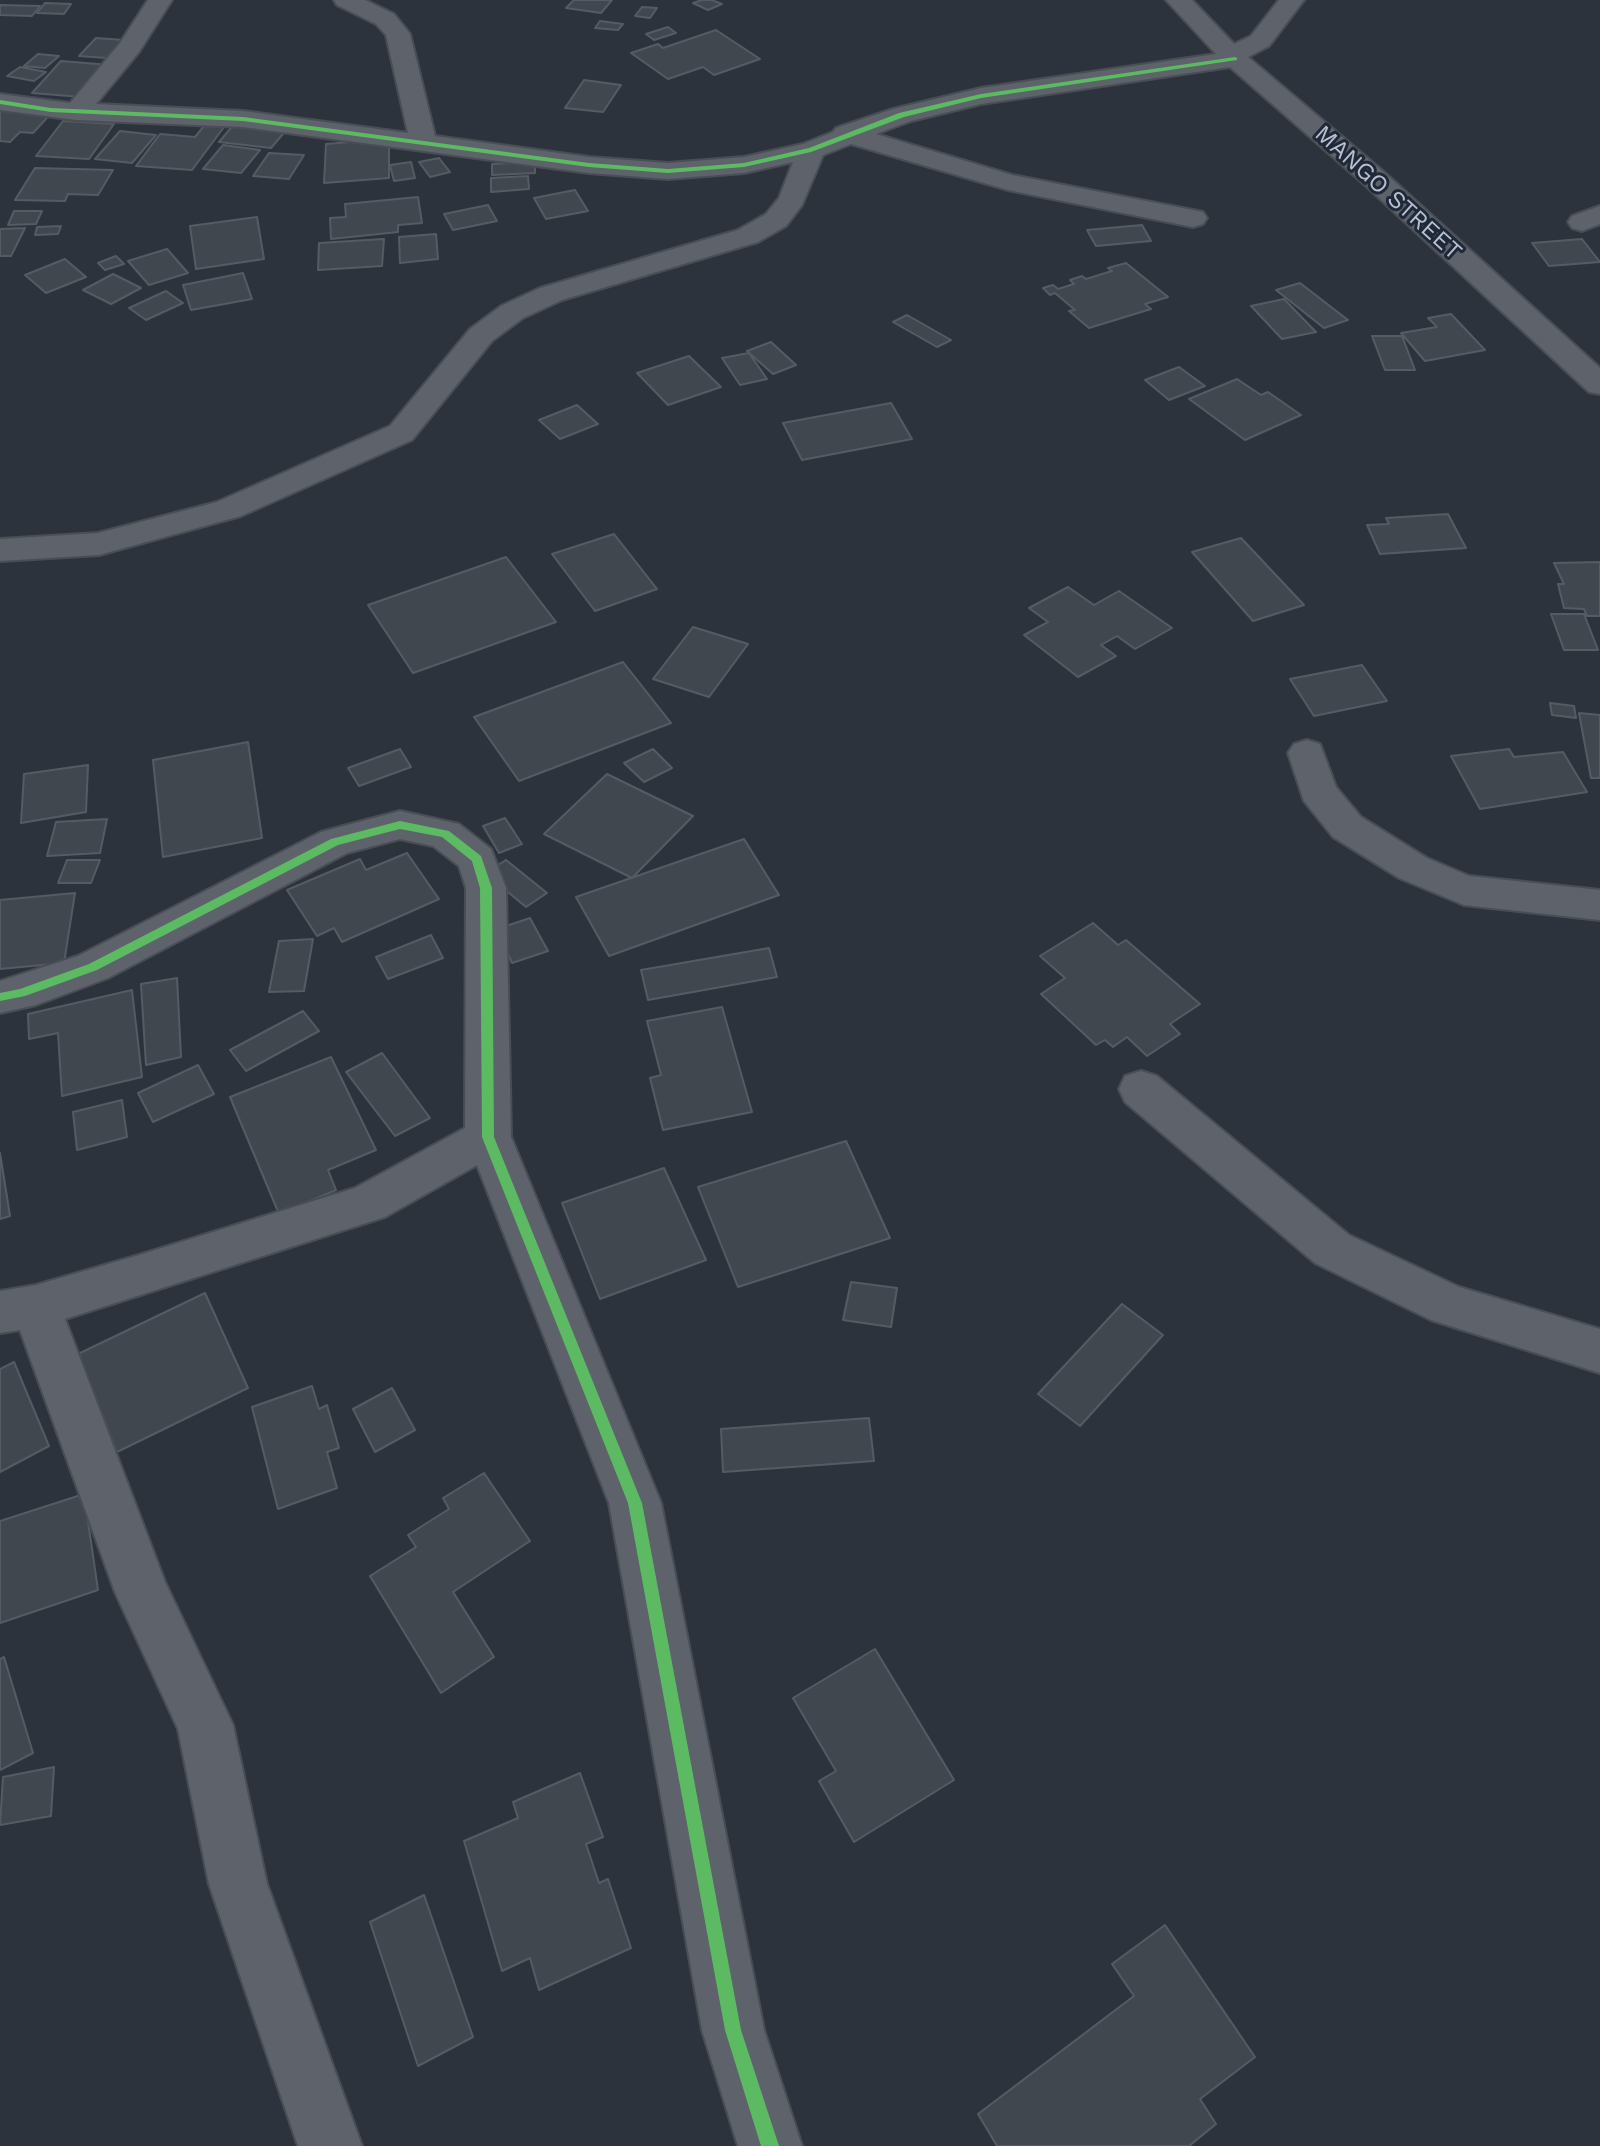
<!DOCTYPE html>
<html>
<head>
<meta charset="utf-8">
<style>
	body { margin:0 }
	canvas { display:block; background:#2d333d }
</style>
</head>
<body>
<canvas width="1600" height="2146"></canvas>
<script>
const ctx = document.querySelector('canvas').getContext('2d');
ctx.lineJoin = 'round';
function fill(path, color) { ctx.fillStyle = color; ctx.fill(path, 'evenodd'); }
const poly = rows => new Path2D(rows.map(r => 'M' + r).join(''));
function trace(path, color, width, dash) { ctx.strokeStyle = color; ctx.lineWidth = width; ctx.lineCap = dash ? 'butt' : 'round'; ctx.setLineDash(dash || []); ctx.stroke(path); }
function label(font, color, halo, rows, align = 'center') {
  ctx.font = font + ' "Work Sans",sans-serif'; ctx.lineWidth = 6; ctx.setLineDash([]); ctx.textBaseline = 'middle'; ctx.strokeStyle = halo; ctx.fillStyle = color; for (const [text, x, y, turn = 0] of rows) {
    ctx.save(); ctx.translate(x, y); ctx.rotate((+turn || 0) * Math.PI / 180); ctx.textAlign = isNaN(turn) ? turn : align; if (halo) ctx.strokeText(text, 0, 0); ctx.fillText(text, 0, 0); ctx.restore();
  }
}
const building = poly([
	[574,0,612,0,601,13,566,8,574,0],
	[702,0,712,0,722,4,708,10,693,3,702,0],
	[45,3,71,4,64,14,37,13,45,3],
	[0,5,40,6,32,16,0,15,0,5],
	[642,7,657,8,650,18,635,16,642,7],
	[600,21,623,24,618,30,595,28,600,21],
	[668,27,676,33,654,40,646,34,668,27],
	[716,30,760,59,714,75,703,67,668,79,631,53,658,44,663,48,716,30],
	[96,38,123,40,107,58,79,56,96,38],
	[38,54,59,56,45,68,24,66,38,54],
	[61,61,110,65,82,97,32,93,61,61],
	[20,67,46,72,34,81,7,76,20,67],
	[584,80,621,85,603,112,565,108,584,80],
	[0,107,56,108,33,133,20,132,10,142,0,141,0,107],
	[242,115,294,121,271,148,219,142,242,115],
	[63,121,114,124,89,159,36,156,63,121],
	[204,126,224,127,192,170,136,166,160,134,195,137,204,126],
	[120,131,156,135,132,163,95,159,120,131],
	[389,139,389,178,324,183,326,144,389,139],
	[223,145,260,150,241,173,203,169,223,145],
	[269,153,304,155,289,179,253,176,269,153],
	[439,158,450,172,430,177,419,162,439,158],
	[411,162,415,178,394,181,390,165,411,162],
	[535,162,535,173,492,175,492,164,535,162],
	[35,168,113,170,98,195,68,194,65,201,15,200,35,168],
	[528,176,529,189,491,192,491,178,528,176],
	[575,190,588,211,546,219,534,198,575,190],
	[418,197,422,223,398,225,398,232,331,239,330,218,346,217,345,204,418,197],
	[488,205,497,221,453,230,444,214,488,205],
	[14,211,42,211,36,224,8,225,14,211],
	[257,217,264,259,196,269,190,226,257,217],
	[1142,225,1151,241,1096,246,1087,230,1142,225],
	[61,226,58,234,35,235,37,227,61,226],
	[25,228,11,256,0,256,0,229,25,228],
	[436,234,438,259,400,263,399,237,436,234],
	[384,239,382,266,318,270,319,243,384,239],
	[1582,239,1600,262,1549,266,1532,243,1582,239],
	[167,249,188,273,149,285,128,261,167,249],
	[116,256,124,264,105,270,98,263,116,256],
	[65,259,86,277,46,293,25,275,65,259],
	[1126,263,1168,297,1145,304,1151,309,1089,328,1069,311,1075,310,1055,293,1050,295,1043,288,1053,285,1058,289,1074,284,1070,280,1082,276,1086,279,1112,271,1108,268,1126,263],
	[243,273,252,299,191,310,183,285,243,273],
	[113,274,141,288,111,304,83,290,113,274],
	[1300,283,1348,320,1324,328,1276,290,1300,283],
	[166,291,183,303,146,320,129,308,166,291],
	[1284,299,1316,332,1282,339,1251,306,1284,299],
	[1451,314,1485,350,1425,361,1401,333,1437,327,1428,318,1451,314],
	[907,315,951,340,937,347,893,322,907,315],
	[1372,336,1402,336,1415,370,1385,370,1372,336],
	[771,342,796,365,773,374,747,351,771,342],
	[749,353,767,379,740,385,722,358,749,353],
	[689,356,721,387,668,405,637,373,689,356],
	[1179,367,1205,386,1169,400,1145,380,1179,367],
	[1237,379,1261,395,1268,392,1301,415,1245,440,1189,399,1237,379],
	[891,403,912,439,802,460,783,423,891,403],
	[577,405,598,424,560,439,539,420,577,405],
	[1448,514,1466,548,1380,554,1367,525,1389,524,1386,518,1448,514],
	[614,534,657,589,595,611,552,554,614,534],
	[1241,538,1304,605,1253,621,1192,552,1241,538],
	[506,557,556,622,413,673,368,605,506,557],
	[1600,562,1600,616,1587,616,1584,609,1564,608,1558,584,1564,584,1554,563,1600,562],
	[1068,587,1094,605,1119,591,1172,628,1135,649,1117,636,1101,645,1116,656,1078,677,1024,635,1048,622,1029,608,1068,587],
	[1551,614,1584,614,1598,650,1564,650,1551,614],
	[693,627,748,644,709,697,653,679,693,627],
	[623,662,671,723,519,781,474,717,623,662],
	[1362,665,1387,701,1314,716,1290,679,1362,665],
	[1550,703,1574,706,1576,718,1552,715,1550,703],
	[1579,713,1600,715,1600,778,1591,778,1579,713],
	[248,742,262,838,163,857,153,760,248,742],
	[400,749,411,767,359,786,348,768,400,749],
	[653,749,672,768,644,782,624,763,653,749],
	[1509,749,1514,757,1563,752,1587,792,1480,809,1451,756,1509,749],
	[88,765,86,812,21,823,24,774,88,765],
	[607,774,693,816,632,878,544,834,607,774],
	[505,818,522,844,499,853,483,826,505,818],
	[107,819,100,853,47,856,56,822,107,819],
	[744,839,779,895,609,956,576,897,744,839],
	[407,853,439,899,342,942,334,928,317,936,287,890,360,859,366,870,407,853],
	[67,860,100,860,91,883,58,883,67,860],
	[506,860,547,893,526,907,485,873,506,860],
	[75,893,64,963,0,969,0,900,75,893],
	[530,918,548,951,512,963,497,929,530,918],
	[1093,923,1118,945,1126,940,1200,1004,1170,1024,1180,1034,1147,1056,1127,1037,1113,1047,1105,1040,1096,1045,1041,994,1065,978,1040,956,1093,923],
	[431,935,443,958,388,979,376,957,431,935],
	[313,939,304,991,269,992,279,941,313,939],
	[769,948,777,977,648,1000,641,970,769,948],
	[177,978,181,1057,146,1065,141,984,177,978],
	[132,990,142,1077,62,1096,58,1033,29,1039,28,1014,132,990],
	[722,1007,752,1112,663,1130,650,1078,661,1075,647,1021,722,1007],
	[303,1011,319,1031,246,1071,230,1050,303,1011],
	[382,1053,430,1118,395,1136,346,1072,382,1053],
	[331,1057,376,1150,328,1170,336,1190,279,1214,230,1097,331,1057],
	[198,1065,214,1094,153,1122,138,1093,198,1065],
	[122,1100,127,1137,77,1150,73,1112,122,1100],
	[846,1141,890,1238,738,1287,698,1187,846,1141],
	[0,1153,10,1216,0,1219,0,1153],
	[664,1168,706,1260,600,1299,562,1203,664,1168],
	[851,1282,897,1288,891,1327,843,1320,851,1282],
	[205,1293,248,1388,117,1452,78,1354,205,1293],
	[1122,1304,1163,1335,1080,1426,1038,1394,1122,1304],
	[14,1362,49,1446,0,1472,0,1369,14,1362],
	[312,1386,319,1409,327,1405,339,1448,327,1452,337,1488,278,1509,252,1407,312,1386],
	[392,1388,415,1430,375,1452,353,1409,392,1388],
	[869,1418,874,1461,723,1472,721,1429,869,1418],
	[484,1473,530,1541,453,1592,494,1657,441,1693,370,1576,416,1547,408,1535,449,1509,443,1498,484,1473],
	[84,1494,98,1590,0,1623,0,1521,84,1494],
	[875,1649,954,1780,854,1842,819,1781,836,1771,793,1698,875,1649],
	[4,1657,33,1753,0,1770,0,1659,4,1657],
	[54,1767,51,1816,0,1825,3,1777,54,1767],
	[580,1773,603,1837,586,1844,599,1883,608,1879,631,1948,539,1990,530,1958,502,1971,464,1841,518,1818,513,1802,580,1773],
	[424,1895,473,2037,418,2066,370,1922,424,1895],
	[1165,1925,1255,2057,1200,2099,1216,2124,1189,2146,997,2146,978,2114,1134,1996,1112,1964,1165,1925]
]);
fill(building, '#41474f');
trace(building, '#555b65', 2);
const minor = poly([
	[148,0,172,0,139,52,96,104,243,111,408,133,386,35,376,24,337,5,334,0,365,0,394,14,410,34,435,136,589,157,668,163,744,157,803,144,833,132,836,128,893,109,981,88,1216,54,1166,0,1192,0,1234,44,1251,36,1279,0,1304,0,1269,46,1248,57,1385,173,1600,368,1600,394,1589,392,1365,185,1230,67,981,104,911,121,876,134,1012,175,1203,212,1207,218,1203,224,1193,227,1008,190,851,144,823,155,802,205,786,226,758,242,562,300,523,318,492,341,412,440,241,516,99,555,0,561,0,539,98,533,217,502,390,426,470,329,501,306,540,288,738,230,766,214,779,198,793,162,744,173,668,179,589,173,243,127,76,120,0,110,0,94,70,103,120,43,148,0],
	[1600,206,1600,224,1582,231,1572,228,1568,222,1572,216,1600,206],
	[1307,740,1320,744,1336,787,1361,817,1427,858,1469,876,1600,890,1600,920,1464,905,1399,878,1333,837,1304,801,1288,753,1294,744,1307,740],
	[400,811,459,824,491,849,506,888,511,1137,661,1503,764,2030,802,2146,738,2146,702,2030,609,1503,477,1165,385,1217,65,1319,165,1582,233,1725,267,1884,362,2146,298,2146,209,1884,178,1729,115,1592,20,1330,0,1333,0,1291,36,1285,139,1255,355,1188,465,1128,466,888,459,866,433,846,400,839,347,853,108,978,36,1005,0,1013,0,981,78,956,321,832,400,811],
	[1141,1071,1157,1076,1349,1235,1459,1287,1600,1329,1600,1373,1431,1320,1315,1263,1125,1102,1119,1089,1125,1076,1141,1071]
]);
trace(minor, '#494e55', 4);
fill(minor, '#5e626a');
fill(poly([
	[1235,57,1237,58,1237,60,981,98,904,117,811,152,744,167,668,173,589,167,243,121,51,112,0,104,0,100,51,108,243,117,589,163,668,169,744,163,809,148,899,113,981,94,1235,57],
	[400,821,449,831,481,856,492,888,494,1137,642,1503,741,2030,779,2146,761,2146,725,2030,628,1503,482,1137,480,888,472,861,442,837,400,829,338,845,97,970,25,996,0,1001,0,993,20,989,89,964,331,839,400,821]
]), '#5cba63');
label('24px', '#b8c0cd', '#1f2939', [
	["MANGO STREET",1388,193,42]
]);
</script>
</body>
</html>
